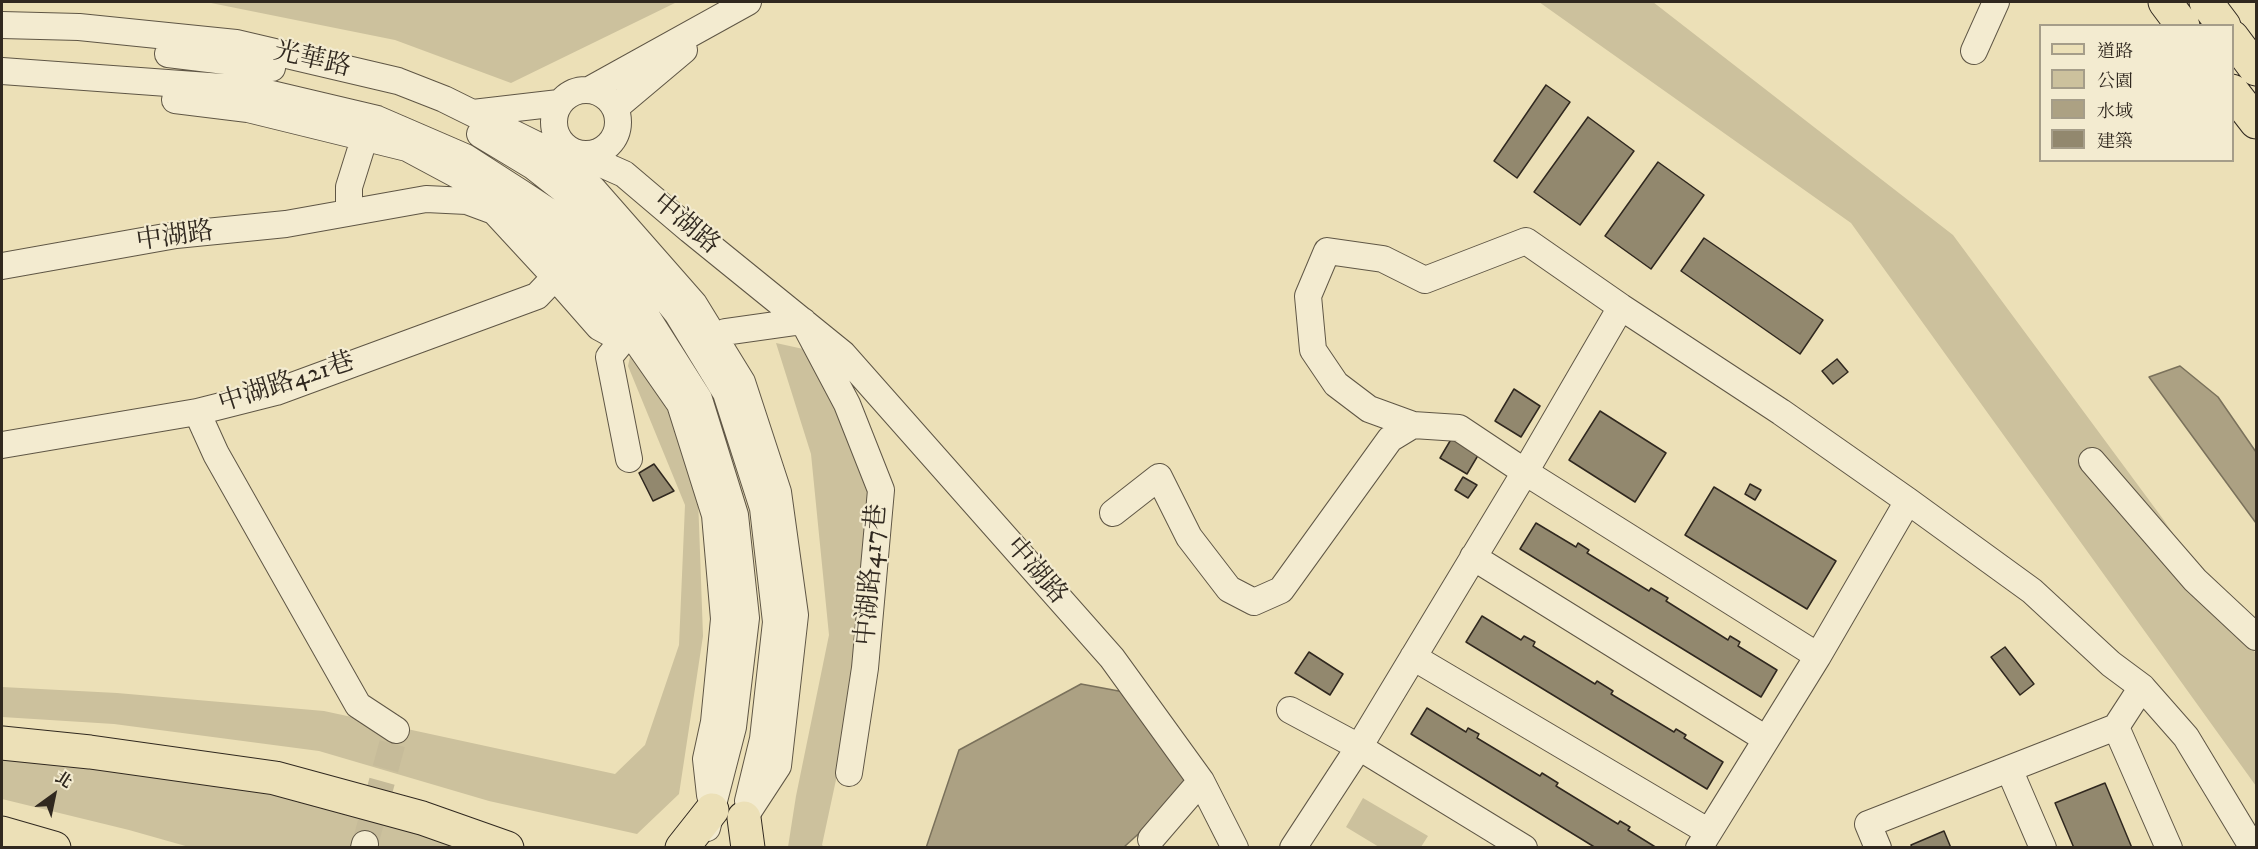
<!DOCTYPE html>
<html>
<head>
<meta charset="utf-8">
<style>
	body { margin:0 }
	#map { position:relative; width:2258px; height:849px; overflow:hidden; background:#ece0b7; font-family:"IM FELL DW Pica","Noto Serif TC",serif }
	canvas { display:block }
	.frame { position:absolute; inset:0; border:3px solid #30281f; pointer-events:none }
	.legend { position:absolute; left:2039px; top:24px; width:195px; height:138px; box-sizing:border-box; background:#f3ebd0; border:2px solid #a59d89; margin:0; padding:8px 10px; list-style:none; font-size:18px; color:#30281f }
	.legend li { display:flex; align-items:center; gap:12px; height:30px }
	.legend b { width:30px; border:2px solid #a59d89 }
	.north { position:absolute; left:24px; top:765px; width:60px; height:60px; -webkit-text-stroke:4px #f3ebd0; paint-order:stroke; rotate:33deg; font-size:16px; font-weight:700; line-height:24px; text-align:center; color:#30281f }
	.north::after { content:''; display:block; margin:auto; width:21px; height:27px; background:#30281f; clip-path:polygon(50% 0,100% 100%,50% 72%,0 100%) }
</style>
</head>
<body>
<div id="map">
<canvas width="2258" height="849"></canvas>
<div class="frame"></div>
<ul class="legend">
<li><b style="height:8px;background:#ece0b7"></b>道路</li>
<li><b style="height:16px;background:#ccc19d"></b>公園</li>
<li><b style="height:16px;background:#aca183"></b>水域</li>
<li><b style="height:16px;background:#92886e"></b>建築</li>
</ul>
<div class="north">北</div>
</div>
<script>
const ctx = document.querySelector('canvas').getContext('2d');
ctx.lineJoin = 'round';
function fill(path, color) { ctx.fillStyle = color; ctx.fill(path, 'evenodd'); }
const poly = rows => new Path2D(rows.map(r => 'M' + r).join(''));
function trace(path, color, width, dash) { ctx.strokeStyle = color; ctx.lineWidth = width; ctx.lineCap = dash ? 'butt' : 'round'; ctx.setLineDash(dash || []); ctx.stroke(path); }
function label(font, color, halo, rows, align = 'center') {
  ctx.font = font + ' "IM FELL DW Pica","Noto Serif TC",serif'; ctx.lineWidth = 4.5; ctx.setLineDash([]); ctx.textBaseline = 'middle'; ctx.strokeStyle = halo; ctx.fillStyle = color; for (const [text, x, y, turn = 0] of rows) {
    ctx.save(); ctx.translate(x, y); ctx.rotate((+turn || 0) * Math.PI / 180); ctx.textAlign = isNaN(turn) ? turn : align; if (halo) ctx.strokeText(text, 0, 0); ctx.fillText(text, 0, 0); ctx.restore();
  }
}
fill(poly([
	[206,2,677,2,511,83,395,40],
	[1539,2,1653,2,1953,235,2163,519,2256,654,2256,786,1851,223],
	[776,343,817,352,871,488,860,668,822,845,824,847,788,847,796,796,829,635,811,454],
	[632,348,673,415,698,497,703,636,679,794,637,834,489,801,319,751,114,724,2,717,2,687,117,693,324,711,615,774,645,745,679,645,685,505,628,366],
	[2,759,266,787,474,847,189,847,129,830,2,799],
	[1363,798,1428,836,1421,847,1379,847,1346,827]
]), '#ccc19d');
const water = poly([
	[2180,366,2218,397,2256,452,2256,523,2149,377,2180,366],
	[1081,684,1124,692,1190,787,1124,847,926,848,959,750,1081,684]
]);
fill(water, '#aca183');
trace(water, '#7a715b', 1.5);
const building = poly([
	[1546,85,1570,102,1517,178,1494,161,1546,85],
	[1588,117,1634,151,1580,225,1534,192,1588,117],
	[1658,162,1704,195,1651,269,1605,236,1658,162],
	[1704,238,1823,320,1800,354,1681,271,1704,238],
	[1837,359,1848,372,1833,384,1822,371,1837,359],
	[1514,389,1540,406,1521,437,1495,421,1514,389],
	[1600,411,1666,453,1635,502,1569,460,1600,411],
	[1453,436,1480,452,1467,474,1440,458,1453,436],
	[654,464,674,491,653,501,639,473,654,464],
	[1463,477,1477,485,1468,498,1455,490,1463,477],
	[1750,484,1761,490,1755,500,1745,494,1750,484],
	[1714,487,1836,561,1807,609,1685,535,1714,487],
	[1536,523,1576,547,1578,543,1589,550,1587,553,1649,591,1651,588,1668,598,1666,601,1728,640,1730,636,1740,642,1738,646,1777,670,1761,697,1520,549,1536,523],
	[1482,616,1521,640,1524,636,1535,642,1533,646,1595,684,1597,681,1613,691,1611,694,1674,732,1676,729,1686,735,1684,738,1723,762,1707,789,1466,642,1482,616],
	[2005,647,2034,684,2020,695,1991,657,2005,647],
	[1309,652,1343,674,1330,695,1295,673,1309,652],
	[1427,708,1466,732,1468,728,1479,734,1477,738,1540,776,1542,773,1558,783,1556,786,1618,824,1620,821,1630,827,1628,830,1657,848,1596,848,1411,734,1427,708],
	[2105,783,2132,848,2074,848,2055,803,2105,783],
	[1944,831,1951,848,1912,848,1911,845,1944,831]
]);
fill(building, '#92886e');
trace(building, '#30281f', 1.5);
trace(poly([
	[365,844,396,730]
]), '#c6bb99', 26, [26, 13]);
const minor = poly([
	[2,25,79,27,236,43,398,81,444,99,545,149,593,189,694,304,742,382,778,492,795,615,778,766,744,818],
	[1974,51,1996,2],
	[168,54,250,64,272,68],
	[2,71,250,89,377,119,465,157,521,193,562,220,609,269,647,317,699,399,735,515,746,618,733,727,707,828],
	'554 122a32 32 0 1 1 64 0a32 32 0 1 1-64 0Z',
	[589,90,748,2],
	[175,100,248,109,407,148,463,178,550,235,594,284,632,335,680,404,715,515,724,619,714,722,706,759,710,795],
	[615,108,684,50],
	[473,113,559,103],
	[480,134,533,166,580,203,631,256,677,313,726,393,763,508,776,622,763,739,748,801],
	[545,149,579,154,624,174,690,230,843,354,1112,658,1201,781,1235,848],
	[349,212,349,187,365,136],
	[2,266,176,235,286,224,426,199,467,201,494,211,555,277,599,327,623,340,609,357,629,459],
	[725,332,803,321,847,404,881,490,865,668,849,773],
	[197,412,216,454,358,705,396,730],
	[2,445,197,412,276,392,537,296,555,277],
	[2092,461,2195,580,2256,637],
	[1113,513,1159,477,1189,537,1229,589,1254,602,1281,590,1390,439,1413,425],
	[1473,557,1766,739],
	[1818,656,1525,472,1459,428,1413,425,1369,409,1336,384,1313,350,1308,296,1327,251,1383,259,1425,280,1526,241,1621,307,1781,412,1908,501,2032,591,2111,664,2142,687,2186,737,2253,848],
	[1413,657,1709,832],
	[1290,710,1359,747,1524,848],
	[2116,727,2169,848],
	[2009,769,2043,848],
	[1151,839,1201,781],
	[364,848,365,844],
	[1293,848,1359,747,1525,472,1621,307],
	[1699,848,1818,656,1908,501],
	[1878,848,1868,824,2116,727,2142,687]
]);
const major = poly([
	[2165,2,2183,26],
	[2206,2,2224,26],
	[2232,37,2256,69],
	[2232,91,2256,122]
]);
const highway = poly([
	[2,743,90,752,275,778,422,818,507,848],
	[744,818,748,848],
	[2,833,54,848],
	[682,848,712,810]
]);
trace(minor, '#5f5645', 28);
trace(major, '#30281f', 35);
trace(highway, '#30281f', 35);
trace(minor, '#f3ebd0', 26);
trace(major, '#ece0b7', 33);
trace(highway, '#ece0b7', 33);
label('26px', '#30281f', '#f3ebd0', [
	["光華路",312,61,13],
	["中湖路",685,225,40],
	["中湖路",175,238,-8],
	["中湖路421巷",287,384,-18],
	["中湖路",1035,572,49],
	["中湖路417巷",873,575,-85]
]);
</script>
</body>
</html>
